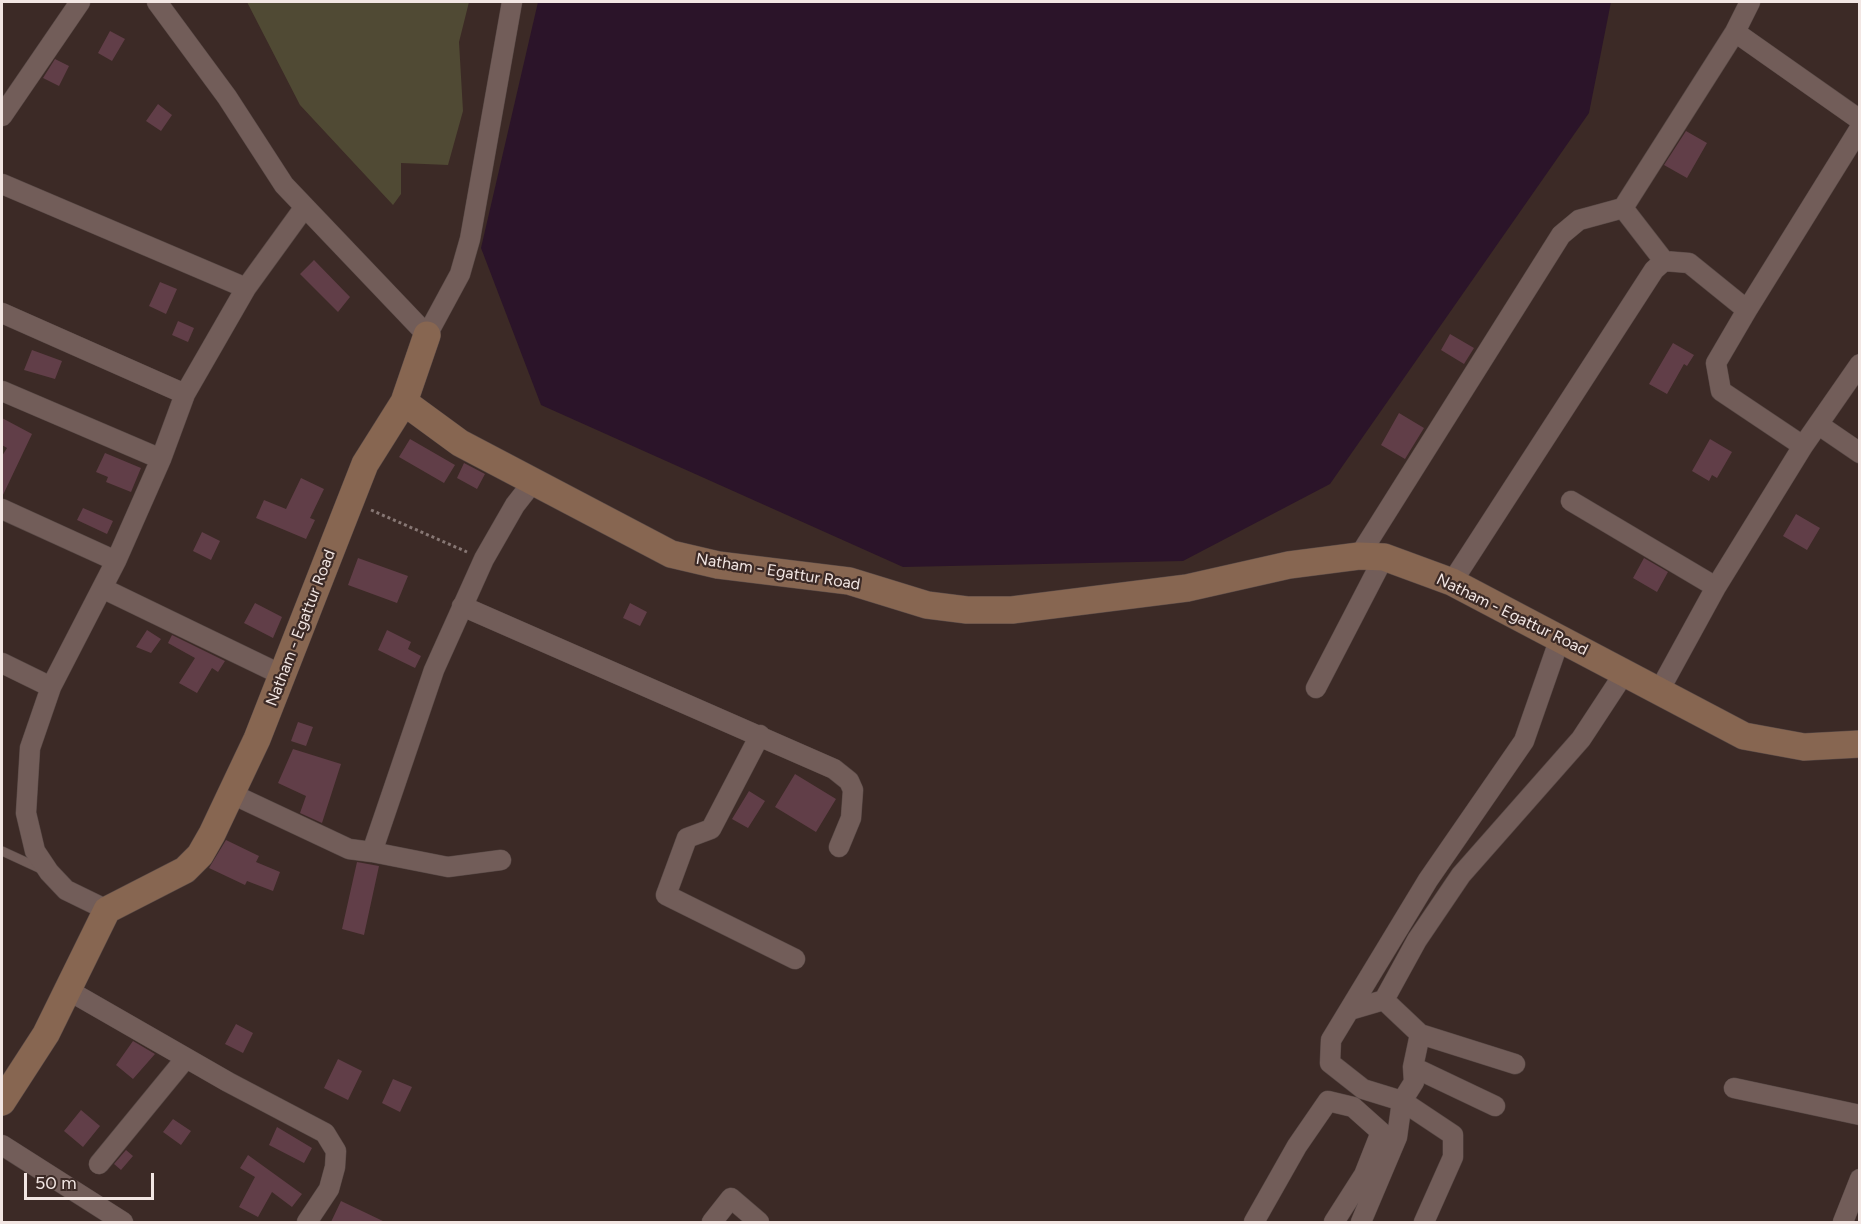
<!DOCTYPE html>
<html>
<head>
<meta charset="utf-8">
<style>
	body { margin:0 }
	#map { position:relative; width:1861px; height:1224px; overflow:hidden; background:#3c2a26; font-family:Figtree,sans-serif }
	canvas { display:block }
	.frame { position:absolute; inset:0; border:3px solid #f2e6e3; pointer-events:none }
	.scale { position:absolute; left:24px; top:1173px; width:130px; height:27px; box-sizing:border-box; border:3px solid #f2e6e3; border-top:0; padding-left:8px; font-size:18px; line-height:21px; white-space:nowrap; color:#f2e6e3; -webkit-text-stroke:4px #3c2a26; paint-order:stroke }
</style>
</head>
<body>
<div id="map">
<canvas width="1861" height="1224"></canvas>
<div class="frame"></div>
<div class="scale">50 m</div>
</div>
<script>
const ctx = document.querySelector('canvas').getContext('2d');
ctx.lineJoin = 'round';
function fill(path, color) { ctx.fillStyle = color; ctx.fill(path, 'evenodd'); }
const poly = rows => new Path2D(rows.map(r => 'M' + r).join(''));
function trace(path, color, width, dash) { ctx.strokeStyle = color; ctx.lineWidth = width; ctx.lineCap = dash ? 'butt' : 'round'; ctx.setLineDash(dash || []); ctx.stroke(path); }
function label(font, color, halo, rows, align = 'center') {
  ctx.font = font + ' Figtree,sans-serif'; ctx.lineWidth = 4.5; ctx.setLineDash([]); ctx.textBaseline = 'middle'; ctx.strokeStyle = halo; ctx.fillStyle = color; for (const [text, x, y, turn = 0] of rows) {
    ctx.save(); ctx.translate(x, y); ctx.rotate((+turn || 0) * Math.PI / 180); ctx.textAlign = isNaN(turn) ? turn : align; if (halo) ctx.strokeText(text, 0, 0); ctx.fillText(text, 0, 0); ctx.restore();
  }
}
fill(poly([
	[247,2,469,2,459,42,463,111,448,165,401,163,401,194,393,205,300,105]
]), '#504a34');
fill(poly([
	[538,2,1611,2,1589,113,1330,484,1183,561,903,567,541,405,481,248]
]), '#2b1429');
fill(poly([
	[110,31,125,39,112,61,98,53],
	[55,59,69,66,59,86,43,78],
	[158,104,172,115,161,131,146,121],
	[1686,131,1707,143,1687,178,1664,165],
	[314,260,350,297,338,312,300,274],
	[160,282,177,289,166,314,149,306],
	[178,321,194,328,188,342,172,335],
	[1450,334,1474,348,1464,364,1441,350],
	[1673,343,1694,355,1687,366,1684,364,1667,394,1649,384],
	[32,350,62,361,55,379,24,370],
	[1399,413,1424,428,1405,459,1381,445],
	[2,418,32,434,2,497,2,456,7,448,2,445],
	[410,439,455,465,444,483,399,457],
	[1710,439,1732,452,1717,478,1712,475,1709,481,1692,471],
	[105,453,141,468,131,492,106,482,108,477,96,472],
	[464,463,485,474,477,489,457,478],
	[301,478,324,489,310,518,315,520,306,539,256,518,264,500,286,509],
	[83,508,113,521,107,534,77,520],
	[1796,514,1820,528,1807,550,1783,536],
	[202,532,220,541,211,560,193,551],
	[358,558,408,576,397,603,348,585],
	[1644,558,1668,572,1657,592,1633,578],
	[255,603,282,617,273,638,244,623],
	[630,603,647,612,640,626,623,618],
	[147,630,161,639,151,653,136,647],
	[387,630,411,642,408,649,421,656,415,668,378,650],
	[172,635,225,661,218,672,212,668,197,693,179,683,195,658,168,643],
	[298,722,313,727,306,746,291,741],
	[293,749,341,764,322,823,300,813,306,796,278,783],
	[795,774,836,799,816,832,775,807],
	[749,791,765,801,748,828,732,819],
	[226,840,259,856,256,862,280,872,273,891,247,881,245,885,209,868],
	[357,862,379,866,364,935,342,929],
	[236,1024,253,1033,243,1053,225,1044],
	[133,1041,155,1054,133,1079,116,1065],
	[338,1059,362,1071,348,1100,324,1088],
	[393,1079,412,1087,400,1112,382,1103],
	[81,1110,100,1126,83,1147,64,1131],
	[173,1119,191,1131,181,1145,163,1132],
	[277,1127,312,1148,304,1163,269,1145],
	[126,1150,133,1156,121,1170,114,1164],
	[248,1155,302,1194,292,1207,272,1192,258,1217,239,1207,255,1177,240,1168],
	[341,1201,385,1222,331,1222]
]), '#613e48');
const lane = poly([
	[2,851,41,869]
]);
const street = poly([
	[157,2,227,97,284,185,427,335,460,274,470,239,512,2],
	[1735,32,1860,120],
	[2,116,80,2],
	[2,184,246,288],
	[1623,208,1664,261],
	[1747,310,1716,363,1721,391,1803,446],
	[2,313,185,394],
	[2,391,161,459],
	[1819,425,1860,453],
	[1571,501,1716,587],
	[2,509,116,561],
	[1359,556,1561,235,1579,220,1623,208,1735,32,1750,2],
	[1452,582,1654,270,1664,261,1689,263,1747,310,1860,128],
	[102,588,282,675],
	[462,606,834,769,849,781,853,790,851,818,839,847],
	[2,663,51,687],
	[1316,688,1384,557],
	[1659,691,1716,587,1803,446,1860,364],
	[760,735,711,829,687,838,666,895,795,959],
	[232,794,349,849,372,852,434,670,484,559,515,505,533,482],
	[372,852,448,867,501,860],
	[107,910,66,890,49,872,35,851,26,813,30,748,51,687,116,561,161,459,185,394,246,288,304,208],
	[66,989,228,1082,325,1133,336,1151,335,1167,329,1189,307,1222],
	[1384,1000,1420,1034,1413,1067,1414,1082,1402,1101,1363,1089,1330,1063,1331,1040,1428,880,1524,741,1560,638],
	[1350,1010,1384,1000,1417,940,1461,875,1581,739,1625,672],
	[1420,1034,1515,1064],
	[1413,1067,1495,1106],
	[1734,1088,1860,1115],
	[2,1145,123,1222],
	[99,1164,186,1058],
	[712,1222,731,1198,759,1222],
	[1254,1222,1297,1146,1328,1101,1353,1107,1381,1132,1364,1175,1334,1222],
	[1361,1222,1397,1137,1402,1101,1453,1135,1453,1157,1424,1222],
	[1843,1222,1860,1179]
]);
const secondary = poly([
	[404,402,427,335],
	[2,1102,46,1034,107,910,185,870,200,855,212,834,257,739,365,464,404,402,460,443,671,554,718,565,849,581,927,605,967,610,1012,610,1187,588,1289,565,1359,556,1384,557,1452,582,1744,736,1804,747,1860,744]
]);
trace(lane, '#584946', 10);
trace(street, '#584946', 21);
trace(secondary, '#584946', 28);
trace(poly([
	[371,510,467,552]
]), '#877774', 3, [3, 3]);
trace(lane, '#725d59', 9);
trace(street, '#725d59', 20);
trace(secondary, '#876651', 27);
label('16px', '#f2e6e3', '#3c2a26', [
	["Natham - Egattur Road",778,572,9],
	["Natham - Egattur Road",1512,615,26],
	["Natham - Egattur Road",301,628,-69]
]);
</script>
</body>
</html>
